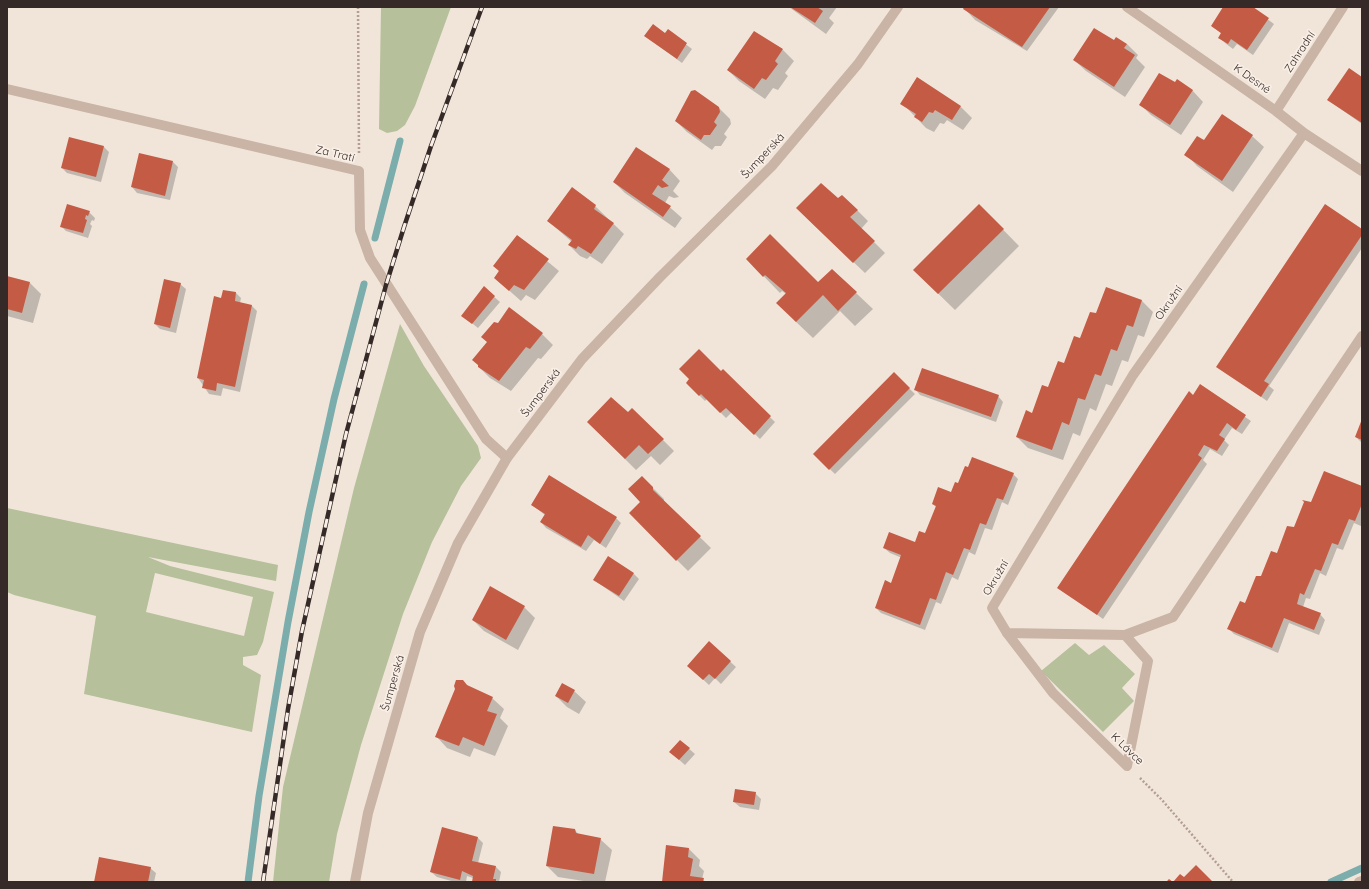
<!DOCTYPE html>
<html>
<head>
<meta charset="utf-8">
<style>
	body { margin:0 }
	#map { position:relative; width:1369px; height:889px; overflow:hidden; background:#f1e5da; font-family:Quicksand,sans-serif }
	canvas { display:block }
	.frame { position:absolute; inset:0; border:8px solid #352a27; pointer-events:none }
</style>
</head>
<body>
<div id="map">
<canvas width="1369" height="889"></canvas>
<div class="frame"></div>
</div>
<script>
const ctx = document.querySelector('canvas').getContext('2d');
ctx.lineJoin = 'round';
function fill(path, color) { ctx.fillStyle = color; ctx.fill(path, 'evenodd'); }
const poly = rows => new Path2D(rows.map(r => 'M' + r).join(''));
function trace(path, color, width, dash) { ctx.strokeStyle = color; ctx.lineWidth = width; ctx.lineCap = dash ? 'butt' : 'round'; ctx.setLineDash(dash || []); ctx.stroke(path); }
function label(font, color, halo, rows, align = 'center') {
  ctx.font = font + ' Quicksand,sans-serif'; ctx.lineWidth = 3.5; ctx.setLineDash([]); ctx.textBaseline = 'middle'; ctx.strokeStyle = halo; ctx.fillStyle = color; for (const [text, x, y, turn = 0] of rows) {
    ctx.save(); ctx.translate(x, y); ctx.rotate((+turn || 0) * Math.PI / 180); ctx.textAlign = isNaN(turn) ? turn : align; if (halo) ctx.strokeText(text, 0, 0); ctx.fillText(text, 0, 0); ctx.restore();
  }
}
fill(poly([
	[381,7,451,7,415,106,405,125,397,131,387,133,379,129],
	[400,324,424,366,478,446,481,458,461,486,432,542,403,614,361,745,337,834,329,882,273,882,283,787,354,488],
	[7,508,278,565,276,581,148,557,170,566,274,592,263,642,257,655,243,657,243,665,261,675,252,732,84,694,96,616,14,595,7,592],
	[155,573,253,597,244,636,146,612],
	[1075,643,1089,655,1104,645,1135,674,1122,688,1134,701,1103,732,1041,671]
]), '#b6c09b');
fill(poly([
	[789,7,837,7,829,18,834,23,826,34],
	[965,7,1059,7,1027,51,975,20,964,8],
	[1224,7,1251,7,1274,24,1253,55,1237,44,1233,49,1225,43,1220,37,1222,34,1212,26],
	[668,31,692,49,682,63,645,36,665,34],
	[1114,42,1127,44,1138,55,1136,58,1145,67,1125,97,1086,71,1074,60],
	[783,50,794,61,785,73,788,76,778,90,773,88,765,99,739,81,728,70],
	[917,78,961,107,972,118,963,130,947,120,944,124,940,123,934,132,926,128,902,103],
	[1362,79,1362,124,1328,100],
	[1175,83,1192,90,1203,102,1181,135,1151,115,1140,104],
	[719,108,730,119,731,124,724,134,727,137,721,146,715,146,712,150,687,132,676,121],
	[1222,115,1252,136,1264,147,1233,192,1197,166,1186,154,1204,141],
	[70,138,104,147,109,152,101,182,67,173,62,168],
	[173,162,178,167,170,200,137,193,132,187],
	[669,169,680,181,673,191,679,197,674,198,669,196,665,203,682,218,675,228,625,193,614,182],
	[838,200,857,210,868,221,861,229,885,253,865,273,809,220],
	[979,205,1019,246,955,310,914,270],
	[595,206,624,234,602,264,590,256,587,259,580,256,569,245,572,242,548,221],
	[89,212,95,218,94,221,92,220,90,224,92,226,88,238,66,231,61,226],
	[1362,230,1362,248,1269,386,1274,390,1267,401,1217,366],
	[517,236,559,271,535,300,526,295,521,301,495,278],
	[747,259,818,283,856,293,873,309,855,326,840,311,813,338,794,320,786,294,782,291,780,293],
	[7,277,30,283,41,294,33,323,7,316],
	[180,284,186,289,176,333,160,329,155,324],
	[484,288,500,302,478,328,463,316],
	[1107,288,1142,301,1153,312,1144,337,1138,335,1128,362,1122,360,1112,386,1106,384,1096,411,1090,408,1080,436,1073,433,1063,460,1028,448,1017,437,1097,315],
	[224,291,236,293,241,298,240,303,252,306,257,311,240,392,223,388,221,396,209,394,198,378],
	[542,334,553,345,541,359,538,358,511,391,490,378,479,367,488,342],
	[723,371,775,422,760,439,732,412,726,418,707,399,705,401,687,383,690,379,721,373],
	[894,374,915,394,835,474,814,454],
	[1200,386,1251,421,1242,434,1232,428,1224,440,1229,445,1222,456,1210,449,1203,460,1207,464,1103,619,1059,587],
	[915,389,998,396,1003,402,996,422,920,395],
	[632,409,674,451,660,465,651,456,636,470,588,422,628,413],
	[1362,422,1362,443,1356,437],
	[1013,474,1018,479,1008,505,1002,502,992,530,985,528,975,555,969,552,958,580,952,577,941,604,936,602,925,630,881,613,876,608,892,584,902,558,890,553,884,548,915,543,926,534,936,507,933,504,952,494,959,484],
	[642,477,664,499,664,502,711,548,688,571,630,513,642,502],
	[1362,487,1361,526,1354,523,1343,550,1337,548,1326,576,1320,573,1310,599,1306,598,1303,607,1320,614,1325,620,1319,635,1289,623,1278,653,1234,634,1229,629,1312,503],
	[532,505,616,518,621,523,606,548,594,540,586,551,546,528,541,522,545,515],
	[634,574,639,579,624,601,594,580],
	[524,607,535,618,518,650,484,631,473,620],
	[709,642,736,667,721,684,715,678,709,685,694,671],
	[463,681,470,688,492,698,504,709,500,718,508,726,495,756,474,748,470,757,447,748,436,736,456,689],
	[574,691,586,702,579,714,567,707,556,696],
	[680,741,695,754,685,765,676,757],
	[755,793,761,799,759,810,740,807,734,802],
	[443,829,478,838,483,843,478,863,496,867,501,872,499,882,473,882,473,878,467,876,466,882,455,882,437,877,431,872],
	[575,830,579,835,600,839,612,850,605,882,590,882,558,877,547,866],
	[667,846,689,849,700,860,699,866,704,871,702,879,706,882,663,882],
	[150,868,156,873,154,882,95,882]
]), '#0003');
trace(poly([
	[375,238,400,141],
	[248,882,259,796,288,622,309,512,334,399,364,284],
	[1331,882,1362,868]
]), '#7aadac', 7);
fill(poly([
	[790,7,817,7,823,11,815,23],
	[964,7,1050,7,1022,47,963,9],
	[1223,7,1253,7,1269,18,1247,50,1231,39,1228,44,1218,38,1221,33,1211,26],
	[653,24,665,33,668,29,687,43,677,59,644,36],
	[1094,28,1114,40,1116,37,1127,44,1124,48,1135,55,1114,87,1073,60],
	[754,31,783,49,775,61,778,64,766,80,762,78,754,89,727,70],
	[1349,68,1362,77,1362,123,1327,100],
	[1159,73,1175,82,1177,79,1193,90,1170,125,1139,105],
	[917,77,961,106,952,120,935,110,933,113,929,112,922,122,914,117,916,114,900,104],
	[695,90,719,107,720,112,714,122,717,125,710,135,704,135,701,140,675,121,691,91],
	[1222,114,1253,135,1222,181,1184,155,1197,136,1204,140],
	[69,137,104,146,96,177,61,168],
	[636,147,670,169,662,180,669,186,662,188,658,185,652,194,671,206,663,217,613,182],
	[139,153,173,161,165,196,131,187],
	[821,183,838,198,842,195,858,210,850,217,875,241,853,263,796,208],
	[572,187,596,205,594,209,614,223,591,254,578,246,576,249,568,245,572,240,547,221],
	[67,204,90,211,88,216,86,215,85,219,87,220,83,233,60,227],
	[979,204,1004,229,938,294,913,270],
	[1325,204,1362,229,1362,235,1264,381,1269,384,1261,397,1216,367],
	[770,234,818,282,832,269,857,292,838,311,823,295,796,322,776,303,786,293,765,275,763,277,746,259],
	[517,235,549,259,524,290,514,285,509,291,494,278,499,271,493,266],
	[7,276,30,282,22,313,7,309],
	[164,279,181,283,170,328,154,324],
	[484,286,495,296,472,324,461,316],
	[1106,287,1142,300,1133,327,1127,325,1117,351,1111,349,1101,376,1095,374,1085,400,1078,398,1069,425,1062,422,1052,450,1016,437,1026,410,1032,413,1042,385,1048,387,1058,361,1064,363,1074,336,1080,338,1090,312,1096,313],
	[223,290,236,292,235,301,252,305,235,387,217,383,216,391,202,388,204,380,197,378,214,296,221,298],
	[509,307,543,333,530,349,526,347,499,381,478,367,478,365,472,360,487,342,481,337,494,322,498,323],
	[699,349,721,371,723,369,771,416,754,435,726,408,720,413,701,394,699,396,686,383,689,379,679,369],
	[922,368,999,395,991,417,914,390],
	[894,372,910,388,829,470,813,454],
	[1200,384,1246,415,1236,430,1227,423,1219,435,1225,439,1217,451,1204,445,1198,455,1202,458,1097,615,1057,588,1189,391,1193,395],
	[611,397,628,412,632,408,664,439,648,454,639,445,625,459,587,422],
	[1362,419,1362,440,1355,437],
	[972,457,1014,473,1003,500,997,498,986,525,980,523,970,550,964,548,953,575,946,572,936,600,930,598,920,625,875,608,885,580,891,583,901,555,883,548,889,532,915,542,919,531,925,533,936,506,932,504,938,487,951,492,955,482,958,483,965,466,968,467],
	[1324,471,1362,486,1362,504,1355,521,1349,519,1338,545,1332,543,1321,571,1315,569,1304,595,1300,593,1297,604,1321,613,1314,630,1284,618,1272,648,1227,629,1240,601,1245,603,1256,576,1261,576,1271,551,1277,553,1287,526,1294,527,1304,502,1302,500,1311,502],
	[549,475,617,517,600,544,588,535,581,547,540,522,545,514,531,505],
	[642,476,653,487,653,490,701,536,676,561,629,513,640,502,628,489],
	[608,556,634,573,619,596,593,580],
	[490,586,525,606,506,640,472,620],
	[709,641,731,661,715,679,709,674,703,680,687,666],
	[456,680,463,680,467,685,493,697,487,711,497,714,484,746,463,737,459,746,435,737,455,689,454,686],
	[562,683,575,690,568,703,555,696],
	[680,740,690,748,679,760,669,752],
	[735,789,756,792,754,805,733,802],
	[553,826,575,829,576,833,601,838,594,874,546,866],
	[442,827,478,837,472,861,496,866,493,879,496,879,496,882,472,882,473,876,462,871,460,880,430,872],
	[666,845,689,848,688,857,693,859,690,876,704,878,703,882,662,882],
	[99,857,151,867,148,882,94,882],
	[1196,865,1213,882,1166,882,1169,879,1173,882,1180,874,1184,877]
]), '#c45b45');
trace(poly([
	[358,7,359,153],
	[1140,778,1162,800,1233,882]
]), '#b49e91', 2.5, [2, 2]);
trace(poly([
	[1007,633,1053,693,1127,766],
	[1125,635,1148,661,1127,766]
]), '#c9b4a6', 10);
trace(poly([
	[1127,7,1276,111,1304,133,1362,171],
	[7,89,359,171,360,230,370,258,486,439,507,458],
	[1276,111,1343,7],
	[1304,133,1133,375,992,608,1007,633,1125,635,1173,617,1362,336],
	[1359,882,1362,881]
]), '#c9b4a6', 10);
trace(poly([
	[355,882,368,813,420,632,458,543,507,458,582,359,660,277,772,166,858,64,898,7]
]), '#c9b4a6', 10);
const rail = poly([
	[263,882,288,709,302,631,346,434,386,285,404,227,431,146,482,7]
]);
trace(rail, '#352a27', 4.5);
trace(rail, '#f9efe6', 3, [9]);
label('11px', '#352a27', '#f9efe6', [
	["Zahradní",1300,52,-57],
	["K Desné",1252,79,35],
	["Za Tratí",335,154,13],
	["Šumperská",763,156,-47],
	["Okružní",1169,303,-55],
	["Šumperská",541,393,-53],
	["Okružní",996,578,-59],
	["Šumperská",393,683,-74],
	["K Lávce",1127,749,44]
]);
</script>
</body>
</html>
